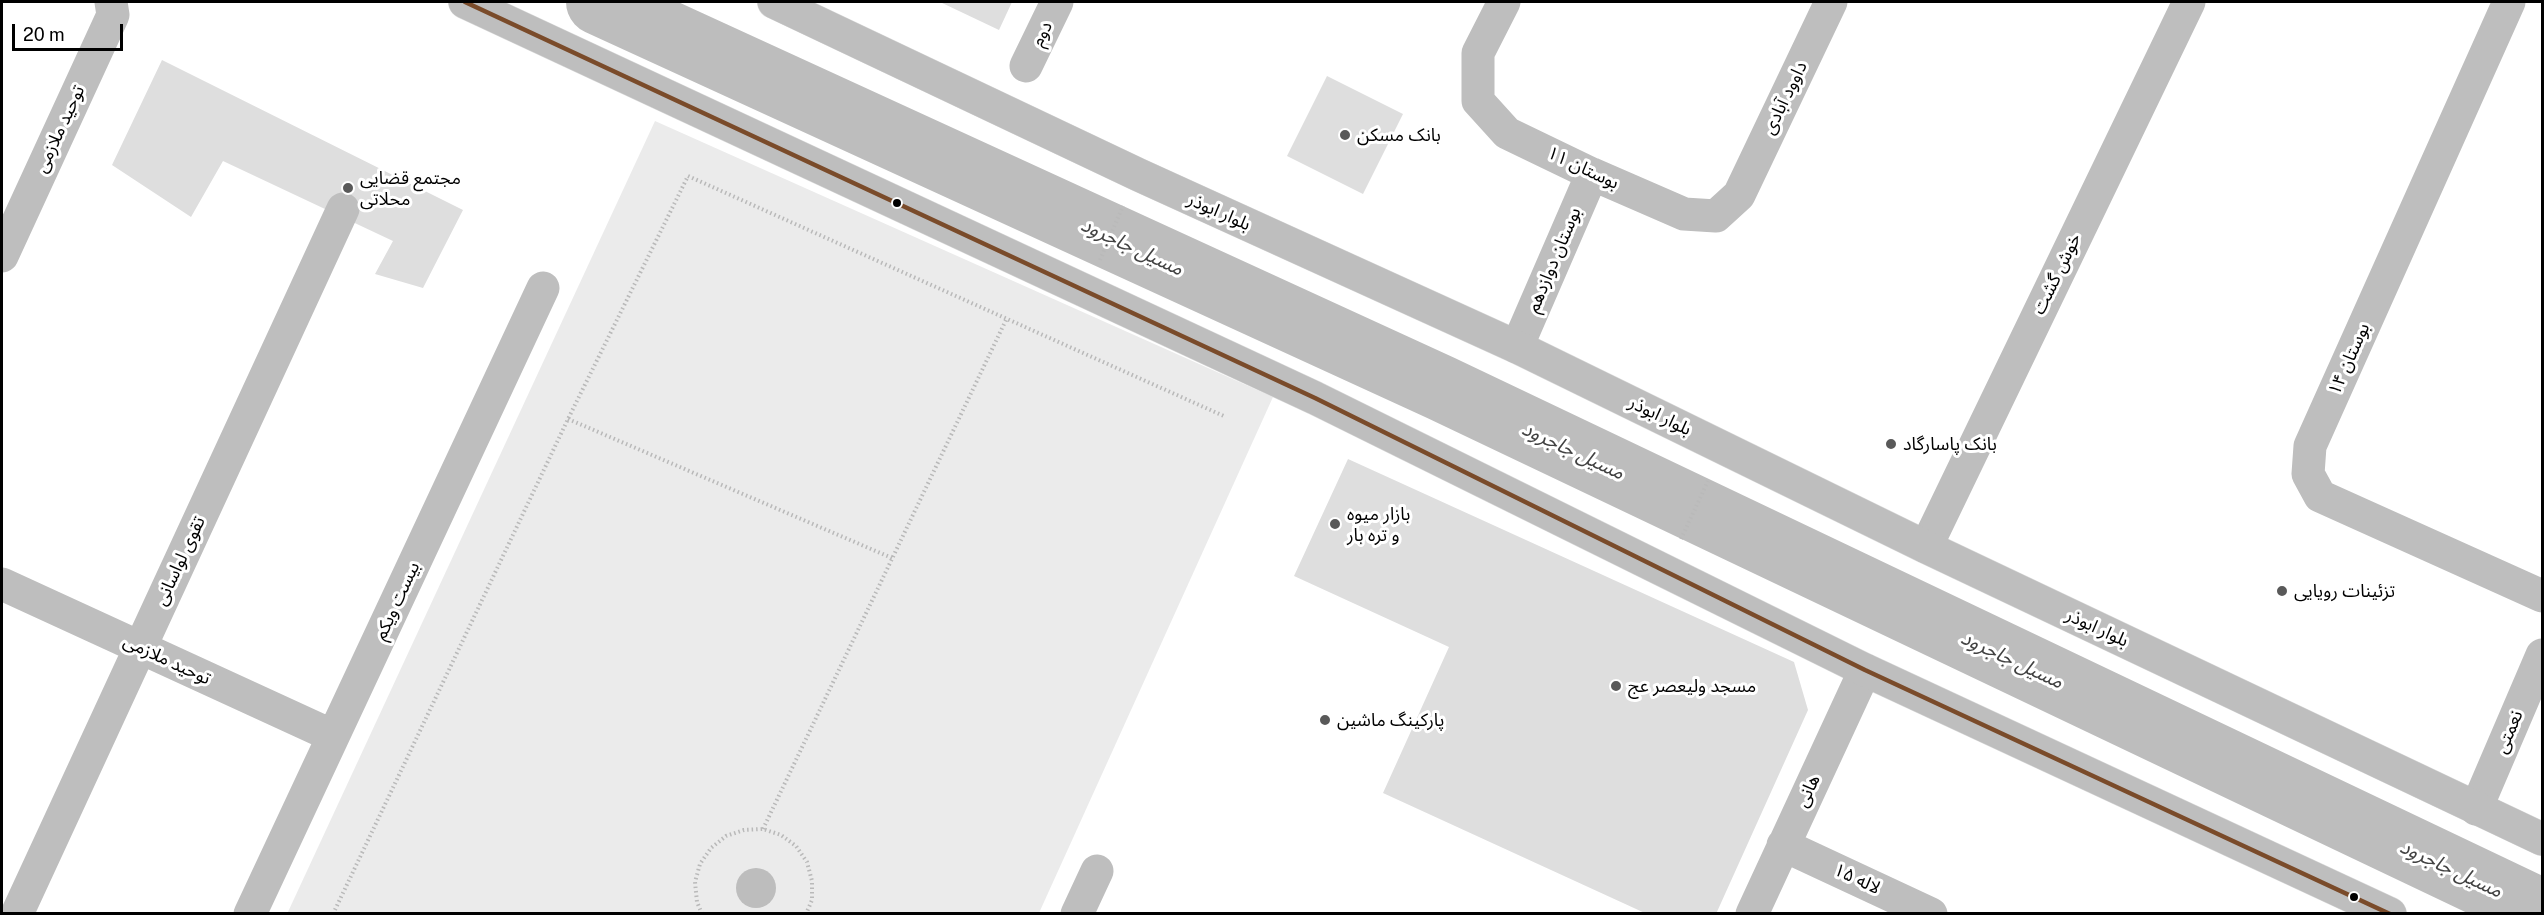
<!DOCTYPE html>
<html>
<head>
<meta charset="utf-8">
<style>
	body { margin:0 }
	#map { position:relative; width:2544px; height:915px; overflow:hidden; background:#fff; font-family:"Public Sans",sans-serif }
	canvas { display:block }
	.frame { position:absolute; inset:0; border:3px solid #000; pointer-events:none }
	.scale { position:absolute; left:12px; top:24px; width:111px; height:27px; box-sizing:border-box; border:3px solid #000; border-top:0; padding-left:8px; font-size:18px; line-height:21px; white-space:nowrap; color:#000; -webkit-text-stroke:4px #fff; paint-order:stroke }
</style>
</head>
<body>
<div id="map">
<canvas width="2544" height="915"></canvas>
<div class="frame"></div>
<div class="scale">20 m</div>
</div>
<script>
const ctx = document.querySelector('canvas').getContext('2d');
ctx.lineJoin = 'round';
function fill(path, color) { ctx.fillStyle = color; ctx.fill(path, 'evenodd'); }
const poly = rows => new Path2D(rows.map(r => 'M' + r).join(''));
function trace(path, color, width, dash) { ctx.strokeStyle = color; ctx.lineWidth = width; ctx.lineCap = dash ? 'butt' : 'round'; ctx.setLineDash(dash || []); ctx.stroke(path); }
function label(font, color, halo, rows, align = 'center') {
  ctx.font = font + ' "Public Sans","Noto Sans Arabic",sans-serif'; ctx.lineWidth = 6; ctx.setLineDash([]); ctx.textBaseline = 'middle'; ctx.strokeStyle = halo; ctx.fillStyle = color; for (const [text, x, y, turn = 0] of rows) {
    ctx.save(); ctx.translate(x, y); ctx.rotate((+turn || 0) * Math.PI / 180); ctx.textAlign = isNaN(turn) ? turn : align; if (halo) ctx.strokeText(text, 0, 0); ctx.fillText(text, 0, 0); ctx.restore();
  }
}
fill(poly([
	[655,121,1273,397,1039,913,287,914]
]), '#ebebeb');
fill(poly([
	'736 888a20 20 0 1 1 40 0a20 20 0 1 1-40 0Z'
]), '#bdbdbd');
trace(poly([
	[599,2,1441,388,2542,912]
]), '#bdbdbd', 66);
fill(poly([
	[940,2,1012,2,999,30],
	[162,60,463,210,423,288,375,274,393,241,223,161,191,217,112,165],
	[1327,76,1403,114,1363,194,1287,156],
	[1348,459,1794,662,1808,710,1716,914,1647,914,1383,793,1449,647,1294,576]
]), '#dedede');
const major = poly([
	[465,2,1315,398,1865,670,2390,914],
	[774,2,1139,175,1517,347,1926,547,2542,839]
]);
trace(major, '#dbdbdb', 34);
trace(poly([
	[1100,260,1123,206],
	[568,419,892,558],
	[1681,539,1708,481],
	[763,829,1006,320],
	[333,914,568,419,688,176,1226,417],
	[702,914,697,902,695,882,700,864,711,848,726,836,744,830,763,829,781,835,796,846,807,862,812,881,812,900,806,914]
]), '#b9b9b9', 4, [1.5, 3]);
trace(poly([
	[1504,2,1478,53,1478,101,1507,133,1592,174,1684,214,1716,216,1739,195,1831,2],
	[2509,2,2310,446,2308,474,2320,496,2542,596],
	[1026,66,1057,2],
	[2,256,113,15,111,2],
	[1517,347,1592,174],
	[1926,547,2189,2],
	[2,584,333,736],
	[2476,809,2542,655],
	[1783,845,1931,914],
	[17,914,343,209],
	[250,914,543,288],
	[1077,914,1097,871],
	[1752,914,1865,670]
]), '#bebebe', 33);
trace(major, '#bebebe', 33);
trace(poly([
	[465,2,1315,398,1865,670,2390,914]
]), '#7a4b2a', 4.5);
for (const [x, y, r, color] of [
	[1345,135,6,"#595959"],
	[348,188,6,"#595959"],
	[897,203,5,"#000"],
	[1891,444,6,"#595959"],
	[1335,524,6,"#595959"],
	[2282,591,6,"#595959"],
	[1616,686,6,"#595959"],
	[1325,720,6,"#595959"],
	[2354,897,5,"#000"]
]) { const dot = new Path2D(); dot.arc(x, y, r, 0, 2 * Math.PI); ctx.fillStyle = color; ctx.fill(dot); trace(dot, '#fff', 2); }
label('18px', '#000', '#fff', [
	["دوم",1042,34,-64],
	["داوود آبادی",1785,98,-64],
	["توحید ملازمی",60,129,-65],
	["بوستان ۱۱",1583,168,25],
	["بلوار ابوذر",1219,212,24],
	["بوستان دوازدهم",1554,260,-67],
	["خوش گشت",2057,274,-64],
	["بوستان ۱۴",2349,359,-66],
	["بلوار ابوذر",1660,416,26],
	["تقوی لواسانی",180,561,-65],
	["بیست ویکم",397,601,-65],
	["بلوار ابوذر",2097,628,25],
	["توحید ملازمی",167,660,25],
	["نعمتی",2509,732,-67],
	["هانی",1808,791,-65],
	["لاله ۱۵",1857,879,25]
]);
label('18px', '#000', '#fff', [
	["بانک مسکن",1357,135],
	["مجتمع قضایی",360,178],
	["محلاتی",360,199],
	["بانک پاسارگاد",1903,444],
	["بازار میوه",1347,514],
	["و تره بار",1347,535],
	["تزئینات رویایی",2294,591],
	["مسجد ولیعصر عج",1628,686],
	["پارکینگ ماشین",1337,720]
], 'left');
label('italic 20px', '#424242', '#fff', [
	["مسیل جاجرود",1132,247,25],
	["مسیل جاجرود",1573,451,25],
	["مسیل جاجرود",2012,660,25],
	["مسیل جاجرود",2451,869,25]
]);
</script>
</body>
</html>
